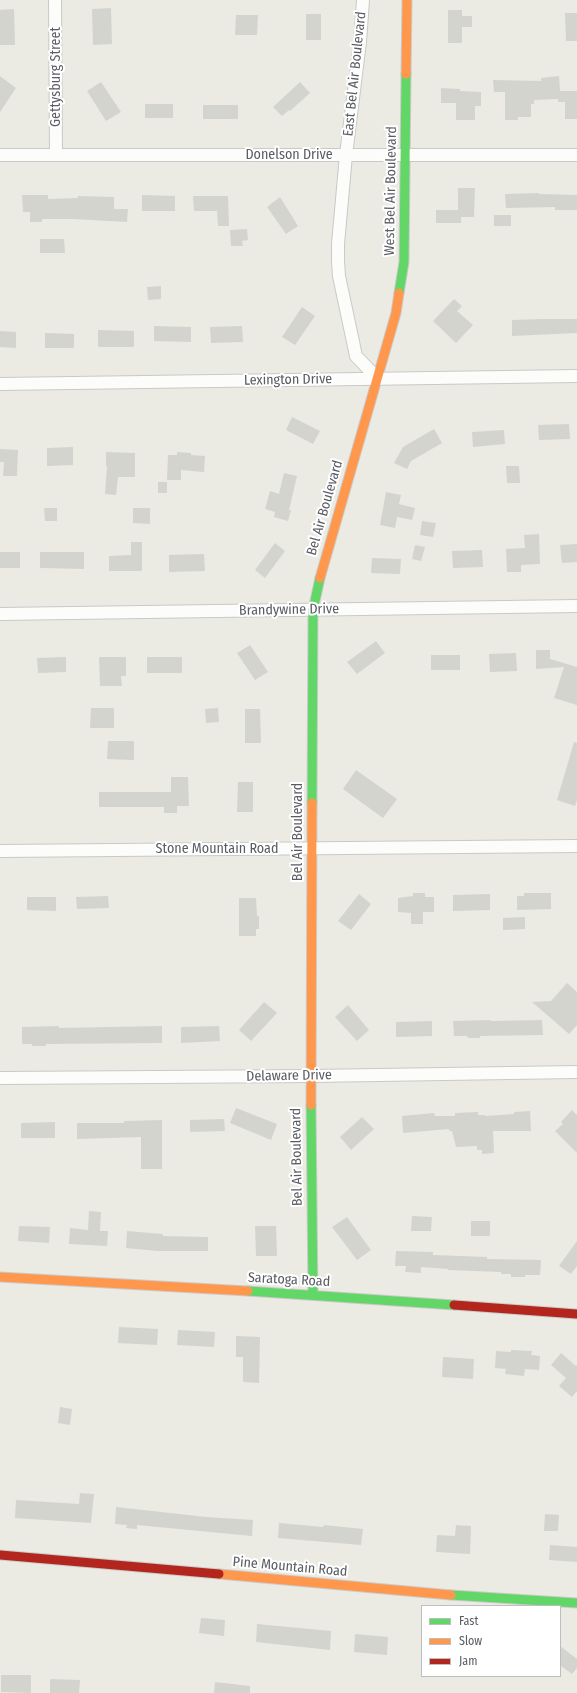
<!DOCTYPE html>
<html>
<head>
<meta charset="utf-8">
<style>
	body { margin:0 }
	#map { position:relative; width:577px; height:1693px; overflow:hidden; background:#ebebe4; font-family:"Fira Sans Condensed",sans-serif }
	canvas { display:block }
	.legend { position:absolute; left:421px; top:1605px; width:140px; height:72px; box-sizing:border-box; background:#fff; border:1px solid #bdbec1; margin:0; padding:5px 7px; list-style:none; font-size:12px; color:#5a5c63 }
	.legend li { display:flex; align-items:center; gap:8px; height:20px }
	.legend b { width:20px; border:1px solid #bdbec1 }
</style>
</head>
<body>
<div id="map">
<canvas width="577" height="1693"></canvas>
<ul class="legend">
<li><b style="height:5px;background:#63d668"></b>Fast</li>
<li><b style="height:5px;background:#ff974d"></b>Slow</li>
<li><b style="height:5px;background:#b3261e"></b>Jam</li>
</ul>
</div>
<script>
const ctx = document.querySelector('canvas').getContext('2d');
ctx.lineJoin = 'round';
function fill(path, color) { ctx.fillStyle = color; ctx.fill(path, 'evenodd'); }
const poly = rows => new Path2D(rows.map(r => 'M' + r).join(''));
function trace(path, color, width, dash) { ctx.strokeStyle = color; ctx.lineWidth = width; ctx.lineCap = dash ? 'butt' : 'round'; ctx.setLineDash(dash || []); ctx.stroke(path); }
function label(font, color, halo, rows, align = 'center') {
  ctx.font = font + ' "Fira Sans Condensed",sans-serif'; ctx.lineWidth = 4; ctx.setLineDash([]); ctx.textBaseline = 'middle'; ctx.strokeStyle = halo; ctx.fillStyle = color; for (const [text, x, y, turn = 0] of rows) {
    ctx.save(); ctx.translate(x, y); ctx.rotate((+turn || 0) * Math.PI / 180); ctx.textAlign = isNaN(turn) ? turn : align; if (halo) ctx.strokeText(text, 0, 0); ctx.fillText(text, 0, 0); ctx.restore();
  }
}
fill(poly([
	[111,8,112,44,93,45,92,9],
	[14,9,15,45,0,45,0,10],
	[448,10,462,10,462,16,472,16,472,27,462,27,462,43,448,43],
	[565,13,577,13,577,41,566,41],
	[306,14,321,14,321,40,306,40],
	[236,15,258,15,257,35,235,35],
	[0,76,16,88,0,112],
	[559,76,560,91,577,91,577,119,565,119,565,102,558,102,558,99,534,100,534,104,531,104,531,117,518,117,518,120,505,120,505,92,494,92,493,80,541,81,541,78],
	[101,82,121,112,106,121,87,91],
	[300,82,310,93,290,111,289,110,282,116,273,107],
	[441,88,460,89,460,91,481,92,481,106,475,106,475,120,456,120,456,103,441,103],
	[145,104,173,104,173,118,145,118],
	[203,105,238,105,238,119,203,119],
	[458,188,475,188,474,217,461,217,461,223,436,223,436,210,458,210],
	[539,193,539,194,577,195,577,210,555,210,555,207,506,208,505,194],
	[22,195,48,195,48,199,78,198,78,196,114,197,114,209,128,209,127,222,73,219,42,219,42,222,30,222,30,212,23,212],
	[142,195,175,196,175,211,142,211],
	[193,196,228,196,229,226,218,226,217,211,194,211],
	[280,197,298,226,286,234,267,207],
	[494,215,511,215,511,226,494,226],
	[247,229,248,240,242,241,243,246,231,246,230,230],
	[40,239,64,239,65,253,40,253],
	[161,286,161,299,148,300,147,287],
	[454,299,462,306,457,311,473,325,456,343,433,321],
	[302,307,315,316,295,345,282,337],
	[542,319,577,319,577,333,512,336,512,320],
	[154,326,191,327,191,342,154,341],
	[242,326,243,342,211,343,210,327],
	[98,330,134,331,134,347,98,347],
	[0,331,16,332,16,348,0,347],
	[45,333,74,334,74,348,45,348],
	[292,417,320,431,313,444,286,430],
	[569,424,570,439,539,440,538,425],
	[434,429,442,443,411,461,407,469,394,463,403,447],
	[504,430,505,444,473,447,472,432],
	[73,447,73,465,47,466,47,448],
	[0,449,18,450,17,476,3,476,4,462,0,462],
	[106,452,135,453,135,477,118,477,116,495,105,494,107,466,106,466],
	[177,452,191,453,191,455,205,456,204,472,181,470,181,480,167,480,168,455,177,455],
	[506,466,519,466,520,483,507,483],
	[284,473,297,476,289,510,291,510,288,521,274,517,275,512,265,509,270,491,279,494],
	[158,482,167,482,167,493,158,493],
	[386,492,401,495,399,504,415,508,412,520,397,517,395,528,380,525],
	[44,508,57,508,57,521,45,521],
	[133,508,150,508,150,524,133,523],
	[422,521,436,523,433,537,420,535],
	[539,534,540,564,521,565,521,572,507,572,506,549,525,548,524,535],
	[131,542,142,542,142,571,109,571,109,556,131,555],
	[275,543,285,551,265,578,255,570],
	[577,544,577,562,562,563,560,545],
	[415,545,425,547,421,561,412,559],
	[482,550,483,567,453,568,452,551],
	[0,552,20,552,20,568,0,568],
	[40,552,84,552,84,569,40,568],
	[204,554,205,571,169,572,169,555],
	[372,558,401,559,400,574,371,573],
	[376,641,385,653,357,674,347,662],
	[250,645,268,672,255,680,237,653],
	[536,650,550,650,550,659,577,667,577,705,554,698,564,667,536,669],
	[516,653,517,671,490,672,489,654],
	[431,655,460,655,460,670,431,670],
	[66,657,66,672,38,673,37,658],
	[99,657,126,657,126,676,121,676,122,686,100,686],
	[147,657,182,657,182,673,147,673],
	[91,708,114,708,114,728,90,728],
	[218,708,219,722,206,723,205,709],
	[245,709,260,709,261,743,245,743],
	[108,741,134,741,134,760,107,759],
	[574,742,577,743,577,800,575,806,557,800],
	[356,770,397,799,383,818,343,789],
	[171,777,188,777,189,806,177,806,177,813,164,813,164,807,99,807,99,792,171,792],
	[238,782,253,782,253,812,237,812],
	[413,893,425,893,425,897,434,897,434,912,423,912,423,924,411,924,411,913,398,912,398,898,413,896],
	[524,893,551,893,551,909,517,910,517,896,524,896],
	[359,894,371,904,351,930,338,921],
	[490,894,490,910,453,911,453,895],
	[108,896,109,908,77,909,76,897],
	[27,897,56,897,56,911,27,910],
	[239,898,256,898,257,916,259,916,259,929,256,929,256,936,239,936],
	[525,917,525,929,503,930,503,918],
	[567,983,577,992,577,1025,569,1034,532,1002,551,1001],
	[264,1002,277,1013,251,1041,239,1030],
	[348,1005,369,1030,357,1041,335,1017],
	[490,1020,490,1021,542,1020,543,1035,480,1036,480,1038,468,1038,467,1036,454,1036,453,1021],
	[432,1021,432,1036,396,1037,396,1022],
	[59,1026,59,1028,162,1026,162,1043,46,1044,46,1046,32,1046,32,1044,22,1044,22,1027],
	[219,1026,220,1041,181,1043,181,1027],
	[236,1108,277,1124,271,1140,230,1123],
	[572,1110,577,1115,577,1153,555,1131,563,1124,561,1122],
	[530,1111,531,1131,493,1131,494,1153,482,1154,482,1150,477,1150,477,1146,456,1147,452,1131,449,1131,449,1129,403,1133,402,1116,434,1113,435,1116,455,1116,455,1113,478,1112,478,1115,485,1115,485,1116,514,1114,514,1112],
	[362,1117,374,1129,351,1150,340,1137],
	[224,1119,225,1131,190,1132,190,1120],
	[162,1120,162,1169,141,1169,141,1137,77,1139,77,1123,124,1123,124,1121],
	[55,1122,55,1138,21,1138,21,1123],
	[89,1211,101,1212,100,1231,108,1231,107,1246,69,1244,70,1228,88,1230],
	[412,1216,432,1217,431,1231,411,1231],
	[347,1217,371,1250,357,1260,332,1227],
	[471,1221,490,1221,490,1236,471,1236],
	[19,1226,50,1227,49,1243,18,1241],
	[255,1226,276,1226,277,1256,256,1256],
	[127,1231,163,1234,163,1236,208,1237,208,1251,158,1251,126,1248],
	[577,1241,577,1266,571,1274,559,1266],
	[396,1251,433,1252,433,1255,487,1257,487,1259,541,1260,540,1275,525,1275,525,1277,511,1277,511,1274,501,1274,501,1272,448,1270,448,1269,421,1267,421,1273,405,1272,406,1266,395,1266],
	[119,1327,158,1329,157,1345,118,1343],
	[178,1330,215,1332,214,1347,177,1345],
	[236,1336,260,1337,259,1383,243,1382,243,1357,236,1357],
	[511,1350,532,1351,531,1355,540,1356,539,1370,525,1369,524,1376,505,1374,506,1369,495,1368,496,1351,511,1352],
	[561,1353,576,1366,577,1365,577,1391,572,1397,559,1386,566,1378,551,1365],
	[443,1357,474,1359,473,1379,442,1377],
	[60,1407,72,1409,70,1425,58,1423],
	[80,1493,94,1494,91,1523,15,1518,16,1500,79,1504],
	[116,1507,206,1517,253,1520,252,1536,137,1525,137,1529,126,1528,127,1525,115,1524],
	[545,1514,559,1515,558,1531,544,1531],
	[279,1523,323,1527,324,1525,363,1529,361,1545,278,1538],
	[456,1525,471,1526,470,1554,436,1552,437,1535,455,1536],
	[550,1545,577,1547,577,1562,549,1560],
	[201,1618,225,1620,224,1636,199,1633],
	[257,1624,331,1631,330,1650,256,1642],
	[355,1634,388,1637,387,1655,354,1652],
	[560,1646,577,1659,577,1668,572,1674,560,1665],
	[1,1675,31,1675,31,1693,1,1692],
	[50,1679,80,1680,79,1693,50,1693],
	[215,1682,250,1686,250,1693,214,1693]
]), '#d4d4cf');
const street = poly([
	[55,0,56,155],
	[363,0,360,42,346,155,338,244,338,261,339,276,356,356,377,378],
	[0,155,577,155],
	[0,384,577,376],
	[0,614,577,606],
	[0,851,577,846],
	[0,1078,311,1076,577,1072]
]);
const fast = poly([
	[399,293,404,262,406,74],
	[312,803,313,610,320,578],
	[311,1105,313,1295],
	[248,1291,454,1305],
	[451,1595,577,1603]
]);
const slow = poly([
	[406,74,407,0],
	[320,578,396,313,399,293],
	[311,1105,312,803],
	[0,1277,248,1291],
	[219,1574,451,1595]
]);
const jam = poly([
	[454,1305,577,1314],
	[0,1555,219,1574]
]);
trace(street, '#c9c9c8', 14);
trace(fast, '#cacaca', 11);
trace(slow, '#cacaca', 11);
trace(jam, '#cacaca', 11);
trace(street, '#fcfcfb', 12);
trace(fast, '#63d668', 9);
trace(slow, '#ff974d', 9);
trace(jam, '#b3261e', 9);
label('14px', '#5a5c63', '#fff', [
	["East Bel Air Boulevard",355,74,-84],
	["Gettysburg Street",56,77,-90],
	["Donelson Drive",289,155],
	["West Bel Air Boulevard",391,191,-89],
	["Lexington Drive",288,380,-1],
	["Bel Air Boulevard",325,508,-74],
	["Brandywine Drive",289,610,-1],
	["Bel Air Boulevard",298,832,-90],
	["Stone Mountain Road",217,849],
	["Delaware Drive",289,1076,-1],
	["Bel Air Boulevard",297,1157,-91],
	["Saratoga Road",289,1280,3],
	["Pine Mountain Road",290,1567,5]
]);
</script>
</body>
</html>
